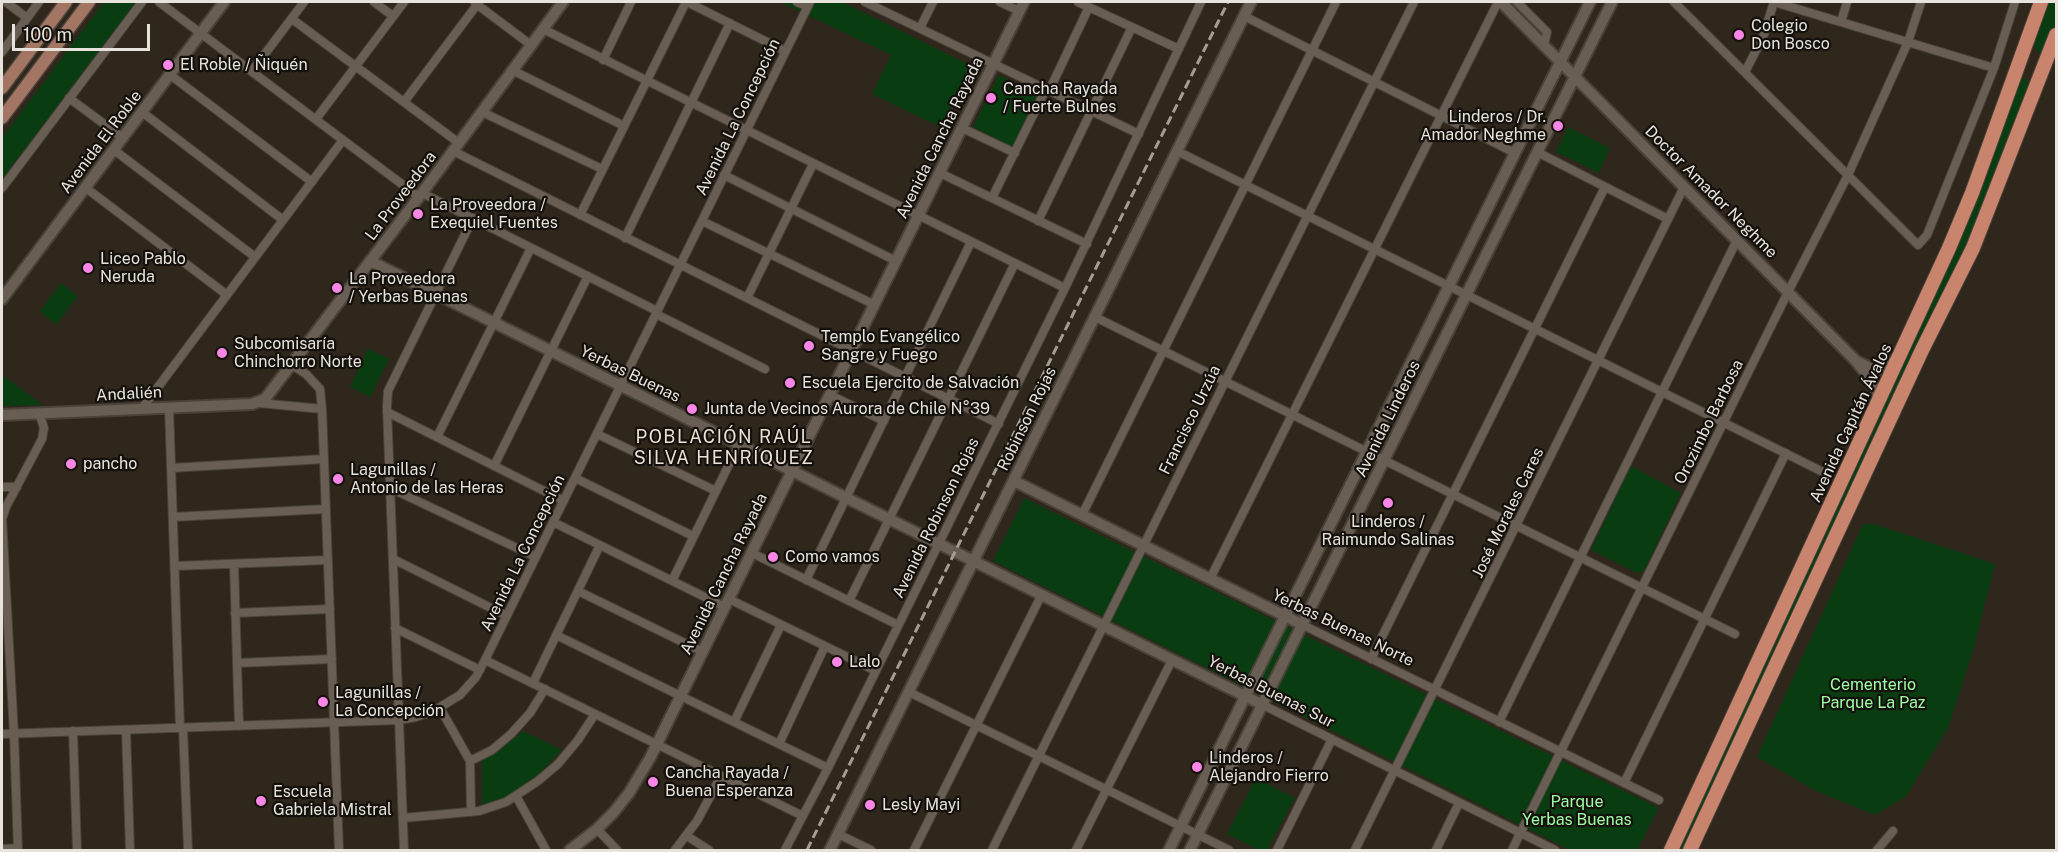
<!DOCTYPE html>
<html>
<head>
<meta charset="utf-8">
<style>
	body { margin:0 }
	#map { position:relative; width:2058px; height:852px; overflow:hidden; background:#2f261c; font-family:"Public Sans",sans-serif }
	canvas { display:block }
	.frame { position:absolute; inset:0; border:3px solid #e8e2dc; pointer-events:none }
	.scale { position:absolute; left:12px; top:24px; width:138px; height:27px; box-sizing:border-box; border:3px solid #e8e2dc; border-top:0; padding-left:8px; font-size:18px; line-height:21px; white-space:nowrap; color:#e8e2dc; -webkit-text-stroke:4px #14100c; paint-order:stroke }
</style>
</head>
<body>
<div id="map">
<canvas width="2058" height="852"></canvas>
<div class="frame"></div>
<div class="scale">100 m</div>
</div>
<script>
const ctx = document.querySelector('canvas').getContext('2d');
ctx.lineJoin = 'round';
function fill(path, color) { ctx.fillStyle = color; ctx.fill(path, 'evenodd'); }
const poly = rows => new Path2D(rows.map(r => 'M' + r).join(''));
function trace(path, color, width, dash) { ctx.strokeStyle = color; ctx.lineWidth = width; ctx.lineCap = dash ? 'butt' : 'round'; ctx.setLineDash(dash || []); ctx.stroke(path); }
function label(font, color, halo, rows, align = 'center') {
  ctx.font = font + ' "Public Sans",sans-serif'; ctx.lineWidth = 4.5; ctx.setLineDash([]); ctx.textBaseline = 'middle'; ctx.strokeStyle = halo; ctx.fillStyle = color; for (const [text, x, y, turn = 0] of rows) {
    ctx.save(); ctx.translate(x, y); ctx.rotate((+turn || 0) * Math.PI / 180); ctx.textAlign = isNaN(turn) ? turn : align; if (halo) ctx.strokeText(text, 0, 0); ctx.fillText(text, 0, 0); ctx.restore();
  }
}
fill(poly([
	[104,2,136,2,2,179,2,138],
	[780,2,842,2,980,70,968,93,959,89,940,127,872,94,891,55],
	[2049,2,2056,2,2056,20,2049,44,2042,53,2040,53,2035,49,2035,43],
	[999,75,1039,95,1013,147,973,127],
	[2021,78,2027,79,2029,86,2000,157,1977,227,1686,850,1675,850,2019,79],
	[1568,127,1610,148,1599,173,1556,152],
	[61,283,78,296,56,325,40,311],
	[368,349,389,359,370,397,350,387],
	[2,375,43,405,2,406],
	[1631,466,1681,493,1644,571,1637,573,1593,551,1591,549],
	[1024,498,1659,808,1637,850,1570,850,993,561],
	[1863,524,1874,524,1995,564,1974,647,1948,728,1906,796,1875,815,1816,791,1757,757],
	[523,731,562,750,540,773,511,795,482,806,482,759,503,747],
	[1256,778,1295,798,1267,850,1259,850,1227,834]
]), '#093d11');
const street = poly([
	[6,2,27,18],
	[159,2,419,197],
	[374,2,393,16],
	[687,2,785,51],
	[797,2,807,6],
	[865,2,1139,134],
	[1000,2,1019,11],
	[1078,2,1179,49],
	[1517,2,1547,32,1544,45],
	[1674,2,1918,245,1927,235,1994,68,2015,2],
	[1774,2,1994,68],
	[475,3,531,45],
	[1244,16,1515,153],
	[292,19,459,143],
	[1841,22,1847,2],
	[920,28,933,2],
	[543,29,1065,288],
	[2,52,39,2],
	[603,60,631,2],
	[512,70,624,126],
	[252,71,304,2],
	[1745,72,1763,37,1774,2],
	[169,74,312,182],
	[1049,91,1089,7],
	[69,98,123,138],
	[404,102,479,2],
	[142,112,283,220],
	[482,112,602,169],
	[316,119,404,2],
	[962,128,1015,153],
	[114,150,255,257],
	[453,151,999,424],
	[1177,151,1825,473],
	[1537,152,1668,219],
	[940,173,1087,244],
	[724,175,896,261],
	[2,188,142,2],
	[86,188,227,295],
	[422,193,657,311],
	[992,198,1046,89],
	[580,215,686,2],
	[702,221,875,305],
	[1038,221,1132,27],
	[625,238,730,23],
	[747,298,813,164],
	[656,314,765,369],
	[1095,317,1735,634],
	[292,365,306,374,320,389,322,409,339,850],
	[830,395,884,421],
	[259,403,322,409],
	[143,407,343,140],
	[169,407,180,728],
	[387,412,564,501],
	[597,434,716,491],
	[437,437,531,248],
	[494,466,588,276],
	[171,468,324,459],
	[575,478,693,536],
	[2,487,17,487],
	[390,488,536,557],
	[1082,515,1336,2],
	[173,517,326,509],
	[553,522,725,607],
	[752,553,898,625],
	[393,559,507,616],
	[234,564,239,726],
	[175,566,328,560],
	[1210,579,1498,2],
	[806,580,971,242],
	[672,581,739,444],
	[578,591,703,652],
	[729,599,876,671],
	[849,601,1015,263],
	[235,613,330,609],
	[1303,625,1659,800],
	[395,628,480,670],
	[556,635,828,768],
	[1371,659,1605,187],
	[485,660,803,816],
	[237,663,332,659],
	[533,683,600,545],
	[909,692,1229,850],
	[1263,705,1555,850],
	[440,708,470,761,471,812],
	[734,722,781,625],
	[1499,722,1737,240],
	[183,728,188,850],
	[126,730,130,850],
	[73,731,77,850],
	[2,734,399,720,416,717,432,712,460,695,476,677,485,660,810,2],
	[779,744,825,646],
	[470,761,492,750,511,734,530,713,545,689],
	[1624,783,1786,453],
	[516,796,546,850],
	[403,818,479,811,506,802,538,781,558,764,578,740,595,714],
	[597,829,617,850],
	[838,834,871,850],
	[687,836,709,850],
	[2,849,18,848],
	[18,850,14,734,2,519,6,507,42,439,44,428,39,413],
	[404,850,387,407,388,391,473,218],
	[675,850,697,821,721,776],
	[785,850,828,768,1065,288,1201,2],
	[914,850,1042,594],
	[992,850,1414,2],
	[1076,850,1172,660],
	[1277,850,1332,739],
	[1355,850,1684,187],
	[1436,850,1459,803],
	[1512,850,1788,292,1848,175,1908,42,1921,2],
	[1877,850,1893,831]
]);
const secondary = poly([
	[1501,2,1856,361,1873,382,1877,391,1878,402],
	[370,261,1263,705],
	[2,299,224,2],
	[1858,362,1870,368,1878,369,1887,366,1899,358],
	[2,415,252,404,265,399,419,197,563,2],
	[1014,481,1303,625],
	[570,850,597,829,614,812,629,793,650,758,1024,2],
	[830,850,1251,2],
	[1169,850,1590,2],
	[1190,850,1612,2]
]);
const primary = poly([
	[2,88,66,2],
	[2,118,89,2]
]);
const highway = poly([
	[1671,850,1949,248,1972,193,2041,2],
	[1690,850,1922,350,1973,248,2056,35]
]);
trace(street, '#494239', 10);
trace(secondary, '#494239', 14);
trace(primary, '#494239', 15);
trace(highway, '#494239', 16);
trace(street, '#695e53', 8);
trace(secondary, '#695e53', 10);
trace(primary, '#a37563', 12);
trace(highway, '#c9846d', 14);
trace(poly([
	[807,850,1228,2]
]), '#a49d95', 3, [9, 4.5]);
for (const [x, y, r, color] of [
	[1739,35,6,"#fa87e6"],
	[168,65,6,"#fa87e6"],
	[991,98,6,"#fa87e6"],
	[1558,126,6,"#fa87e6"],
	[418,214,6,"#fa87e6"],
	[88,268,6,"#fa87e6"],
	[337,288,6,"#fa87e6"],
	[809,346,6,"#fa87e6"],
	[222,353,6,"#fa87e6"],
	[790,383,6,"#fa87e6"],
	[692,409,6,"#fa87e6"],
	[71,464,6,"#fa87e6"],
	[338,479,6,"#fa87e6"],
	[1388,503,6,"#fa87e6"],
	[773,557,6,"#fa87e6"],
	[837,662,6,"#fa87e6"],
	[323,702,6,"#fa87e6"],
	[1197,767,6,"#fa87e6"],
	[653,782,6,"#fa87e6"],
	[261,801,6,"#fa87e6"],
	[870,805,6,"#fa87e6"]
]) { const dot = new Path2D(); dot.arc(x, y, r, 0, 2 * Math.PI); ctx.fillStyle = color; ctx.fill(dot); trace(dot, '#14100c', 2); }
label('16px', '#e8e2dc', '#14100c', [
	["Colegio",1751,26],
	["Don Bosco",1751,44],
	["El Roble / Ñiquén",180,65],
	["Cancha Rayada",1003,89],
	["/ Fuerte Bulnes",1003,107],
	["Linderos / Dr.",1546,117,"right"],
	["Amador Neghme",1546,135,"right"],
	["La Proveedora /",430,205],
	["Exequiel Fuentes",430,223],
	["Liceo Pablo",100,259],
	["Neruda",100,277],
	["La Proveedora",349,279],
	["/ Yerbas Buenas",349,297],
	["Templo Evangélico",821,337],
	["Sangre y Fuego",821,355],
	["Subcomisaría",234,344],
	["Chinchorro Norte",234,362],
	["Escuela Ejercito de Salvación",802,383],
	["Junta de Vecinos Aurora de Chile N°39",704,409],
	["pancho",83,464],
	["Lagunillas /",350,470],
	["Antonio de las Heras",350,488],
	["Linderos /",1388,522,"center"],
	["Raimundo Salinas",1388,540,"center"],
	["Como vamos",785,557],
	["Lalo",849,662],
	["Lagunillas /",335,693],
	["La Concepción",335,711],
	["Linderos /",1209,758],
	["Alejandro Fierro",1209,776],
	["Cancha Rayada /",665,773],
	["Buena Esperanza",665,791],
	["Escuela",273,792],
	["Gabriela Mistral",273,810],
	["Lesly Mayi",882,805]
], 'left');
label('16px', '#e8e2dc', '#14100c', [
	["Avenida La Concepción",738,117,-64],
	["Avenida Cancha Rayada",940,138,-64],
	["Avenida El Roble",101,142,-53],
	["Doctor Amador Neghme",1711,192,45],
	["La Proveedora",401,196,-53],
	["Yerbas Buenas",630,374,26],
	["Andalién",129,394,-3],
	["Robinson Rojas",1027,419,-64],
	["Avenida Linderos",1388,419,-64],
	["Francisco Urzúa",1190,420,-64],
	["Orozimbo Barbosa",1709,422,-64],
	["Avenida Capitán Ávalos",1851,423,-65],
	["José Morales Cares",1508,513,-64],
	["Avenida Robinson Rojas",936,518,-64],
	["Avenida La Concepción",523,553,-64],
	["Avenida Cancha Rayada",724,574,-64],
	["Yerbas Buenas Norte",1343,628,26],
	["Yerbas Buenas Sur",1271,692,27]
]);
label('16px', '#9dfda2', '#14100c', [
	["Cementerio",1873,685],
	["Parque La Paz",1873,703],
	["Parque",1577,802],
	["Yerbas Buenas",1577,820]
]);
ctx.letterSpacing = '1.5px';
label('18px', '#ede0d3', '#14100c', [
	["POBLACIÓN RAÚL",724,437],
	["SILVA HENRÍQUEZ",724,458]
]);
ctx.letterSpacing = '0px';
</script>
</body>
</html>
